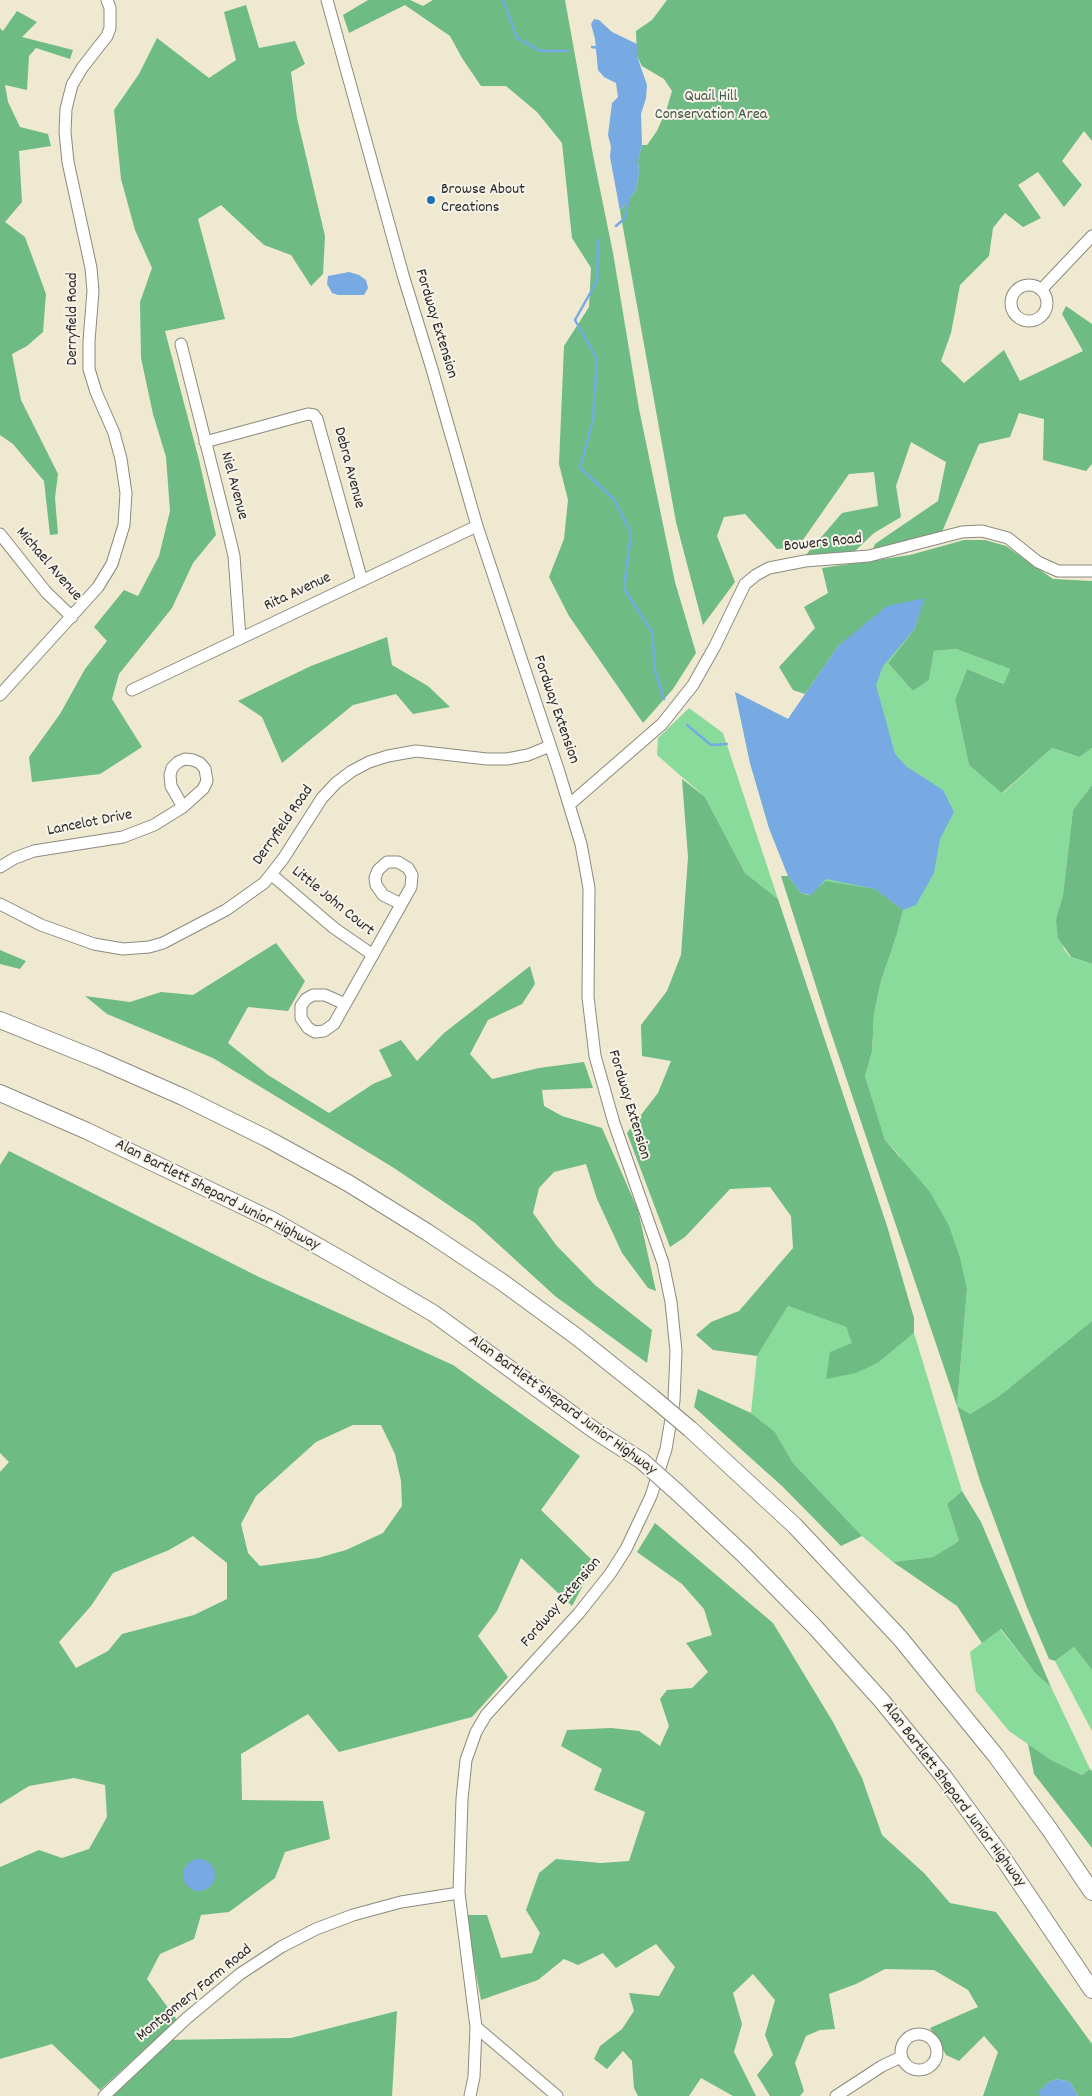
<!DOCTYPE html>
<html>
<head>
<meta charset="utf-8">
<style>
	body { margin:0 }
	canvas { display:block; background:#eee9d0 }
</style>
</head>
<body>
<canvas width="1092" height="2096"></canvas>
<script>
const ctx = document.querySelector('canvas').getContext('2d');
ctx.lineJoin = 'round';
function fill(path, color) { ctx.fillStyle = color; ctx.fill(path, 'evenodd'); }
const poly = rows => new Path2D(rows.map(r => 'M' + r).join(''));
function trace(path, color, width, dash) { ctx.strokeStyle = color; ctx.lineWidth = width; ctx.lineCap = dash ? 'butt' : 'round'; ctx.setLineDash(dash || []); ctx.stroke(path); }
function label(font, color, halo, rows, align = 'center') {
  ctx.font = font + ' Dekko,sans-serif'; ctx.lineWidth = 4; ctx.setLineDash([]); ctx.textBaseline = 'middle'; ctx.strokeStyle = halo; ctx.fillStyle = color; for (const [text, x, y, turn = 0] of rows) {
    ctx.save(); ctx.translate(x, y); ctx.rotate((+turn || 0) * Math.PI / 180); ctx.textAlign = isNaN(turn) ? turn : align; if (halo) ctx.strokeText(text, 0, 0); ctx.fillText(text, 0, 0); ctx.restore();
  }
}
fill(poly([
	[914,630,888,663,913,691,929,680,934,651,956,649,1010,669,1005,684,967,669,955,700,969,765,1003,793,1052,748,1078,757,1092,748,1092,785,1073,810,1063,895,1056,919,1064,949,1070,957,1092,964,1092,1321,998,1397,970,1414,957,1406,967,1289,899,1155,885,1140,865,1076,872,1052,874,1013,881,981,897,934,903,910,811,895,788,876,769,828,750,763,735,692,788,719,838,646],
	[689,708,723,733,778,899,745,873,705,797,657,755,658,738],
	[788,1306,846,1327,853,1343,879,1362,914,1333,962,1491,947,1504,959,1541,933,1557,893,1562,862,1536,793,1463,775,1432,751,1413,757,1356],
	[1000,1629,1036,1674,1051,1687,1090,1769,1082,1775,1051,1760,1009,1731,976,1691,970,1652],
	[1074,1647,1092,1670,1092,1731,1055,1661]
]), '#89db9b');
fill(poly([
	[368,0,410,0,423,6,433,0,565,0,593,155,613,253,639,409,675,582,696,653,673,689,643,723,569,616,549,577,564,539,568,500,559,464,564,346,589,307,591,268,572,238,562,143,537,112,506,86,481,86,462,58,450,36,405,5,349,33,343,15],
	[667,0,1092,0,1092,141,1084,131,1062,161,1082,185,1064,207,1038,172,1018,185,1041,218,1023,227,1005,213,993,228,989,256,960,285,951,333,941,361,964,383,1004,350,1020,381,1083,351,1062,314,1066,306,1092,324,1092,464,1086,471,1043,460,1044,419,1019,413,1010,437,979,444,942,532,873,549,875,544,938,501,946,462,911,442,896,486,901,517,874,533,854,552,804,557,842,513,878,506,874,472,849,474,798,547,777,549,745,514,724,517,717,536,735,582,703,625,676,522,620,211,636,190,639,174,638,160,642,145,647,145,657,131,667,108,672,91,664,79,642,66,637,56,636,31,652,20],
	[246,5,259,48,295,41,305,64,291,72,297,118,325,236,323,274,311,286,291,255,264,245,221,205,198,219,225,319,165,331,199,460,216,535,193,563,172,608,119,674,112,699,142,747,100,774,32,782,29,757,60,714,85,669,107,641,94,627,124,590,138,596,159,556,170,511,166,457,153,414,141,358,140,302,152,268,135,230,121,179,114,110,139,74,157,38,209,78,236,60,224,12],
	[17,11,37,22,22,37,73,50,70,59,36,48,29,56,27,90,5,85,8,102,20,127,48,134,51,146,19,151,22,202,5,222,25,237,46,294,43,332,27,346,12,354,21,400,58,474,55,498,58,534,50,535,44,481,13,444,0,435,0,28,3,31],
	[964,540,985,540,1006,546,1053,579,1092,581,1092,748,1079,757,1052,748,1002,793,969,765,955,700,967,669,1004,684,1010,669,956,649,934,651,929,680,913,691,888,663,914,630,924,599,838,646,805,694,793,690,779,667,815,628,804,607,828,593,822,568,910,555],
	[387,637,392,665,428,686,450,707,413,714,396,694,353,705,282,763,262,717,238,701,311,666],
	[682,779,705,797,745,873,778,899,887,1226,914,1318,914,1333,879,1362,856,1373,826,1379,830,1352,852,1343,846,1327,788,1306,757,1356,713,1350,696,1335,711,1322,739,1311,793,1248,791,1216,770,1187,730,1189,685,1237,670,1247,627,1133,658,1093,671,1061,642,1056,641,1025,667,991,681,955,688,857],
	[1092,785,1092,964,1071,957,1058,938,1056,919,1063,895,1073,810],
	[781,876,788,876,801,893,809,895,826,881,875,889,903,910,897,934,881,981,874,1013,872,1052,865,1076,885,1140,930,1192,949,1226,960,1258,967,1289,957,1406,970,1414,998,1397,1092,1321,1092,1670,1074,1647,1055,1661,1049,1659,1026,1605,980,1481,957,1406,829,1027],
	[276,943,305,981,288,1011,248,1007,228,1043,268,1075,329,1113,373,1084,392,1076,379,1050,401,1040,417,1061,444,1033,530,966,535,984,522,1004,488,1020,470,1054,492,1079,539,1068,584,1062,593,1088,542,1090,544,1106,562,1116,602,1128,638,1210,656,1291,648,1288,622,1253,597,1199,586,1164,554,1172,539,1188,533,1213,556,1245,595,1285,652,1330,647,1363,555,1296,475,1223,394,1168,213,1058,107,1014,85,996,130,1002,161,992,193,995],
	[0,950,26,961,20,969,0,964],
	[9,1151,257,1276,453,1365,580,1456,541,1510,595,1563,572,1606,521,1558,497,1611,478,1636,508,1677,472,1717,339,1752,308,1714,241,1754,242,1800,323,1801,330,1839,285,1852,275,1878,229,1912,201,1915,194,1939,160,1954,147,1979,177,2020,100,2090,52,2044,0,2059,0,1867,39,1850,62,1858,89,1849,107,1817,105,1785,74,1778,29,1786,0,1804,0,1472,9,1462,0,1453,0,1165],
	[353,1425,381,1425,395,1454,401,1481,402,1506,383,1533,346,1550,318,1558,260,1566,248,1553,241,1524,256,1496,316,1442],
	[193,1536,227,1563,227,1599,194,1615,122,1634,108,1651,76,1668,59,1642,91,1606,113,1573,169,1550],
	[698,1389,751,1413,775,1432,793,1463,862,1536,841,1546,783,1487,694,1407],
	[962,1491,981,1522,1051,1687,1036,1674,1001,1629,982,1643,957,1606,893,1562,933,1557,959,1541,947,1504],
	[655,1523,773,1623,833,1722,862,1778,882,1835,924,1873,950,1903,996,1912,1092,2044,1092,2096,1078,2096,1070,2082,1057,2079,1049,2082,1039,2092,1040,2096,983,2096,998,2052,984,2036,959,2061,946,2055,930,2028,978,2007,968,1990,934,1970,885,1969,856,1984,829,1994,835,2029,820,2030,806,2036,795,2063,804,2091,800,2096,770,2096,757,2075,773,2055,765,2035,775,2000,753,1974,733,1993,742,2024,734,2052,756,2096,733,2096,701,2078,689,2096,638,2096,634,2088,632,2061,623,2051,607,2069,594,2059,600,2046,622,2029,634,2011,629,1993,659,1996,675,1967,656,1944,616,1968,603,1953,578,1965,564,1959,538,1980,481,2000,465,1915,487,1915,501,1958,532,1953,540,1933,526,1910,539,1873,556,1859,601,1863,629,1861,645,1812,594,1790,602,1769,561,1746,567,1730,611,1728,639,1731,660,1746,669,1726,660,1699,667,1690,692,1688,708,1672,686,1643,712,1635,704,1609,682,1584,637,1552],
	[1028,1744,1051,1760,1082,1775,1090,1769,1092,1771,1092,1848,1034,1774],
	[397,2011,392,2096,104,2096,163,2040,291,2038]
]), '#6ebb83');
fill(poly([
	[594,19,599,20,612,32,637,44,637,56,647,85,646,98,641,114,642,145,638,160,639,174,636,190,620,211,610,157,611,147,608,135,612,103,618,97,616,83,604,77,598,70,595,39,591,24],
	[349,272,359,275,366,280,368,288,364,295,338,295,332,293,327,284,328,276],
	[925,598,914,630,883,666,876,685,895,754,907,767,943,790,954,812,940,839,934,873,916,905,903,910,875,889,826,879,811,895,801,893,788,876,769,828,750,763,735,692,788,719,838,646,887,606],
	'183 1875a16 16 0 1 1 32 0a16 16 0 1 1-32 0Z',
	[1057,2079,1070,2082,1078,2096,1040,2096,1038,2092,1049,2082]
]), '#77aae3');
trace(poly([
	[503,0,517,38,541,51,568,51],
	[592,47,599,48],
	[616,226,625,218,629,197],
	[598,240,597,281,575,320,597,359,593,420,580,468,614,499,631,533,624,589,652,632,655,671,664,699],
	[687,725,711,745,727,744]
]), '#77aae3', 2.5);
const minor = poly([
	[327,0,403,275,432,369,477,526,559,772,581,844,589,888,588,997,595,1056,614,1123,663,1263,671,1302,676,1351,674,1401,666,1449,651,1496,626,1549,610,1574,579,1613,486,1715,476,1732,466,1760,462,1799,459,1893,476,2027,474,2077,470,2096],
	'1011 303a18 18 0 1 1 36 0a18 18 0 1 1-36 0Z',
	[1041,290,1092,236],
	[181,344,229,535,234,556,240,638],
	[205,442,308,414,314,415,317,419,362,581],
	[0,534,46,592,72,617],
	[132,690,477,526],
	[0,695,98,587,112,564,124,525,126,493,121,459,114,433,96,392,89,369,89,341,93,291,91,268,68,162,65,132,66,109,72,85,82,68,107,36,110,28,110,8,107,0],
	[570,804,662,724,693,685,715,646,745,584,756,575,769,568,805,561,869,556,962,532,982,531,1008,538,1038,562,1058,571,1092,571],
	[0,867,15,858,34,851,123,837,154,825,183,807,203,789,207,781,205,769,200,763,193,760,185,759,178,762,172,768,170,775,171,786,183,807],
	[272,875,334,928,373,955],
	[0,904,41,925,94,944,123,949,149,947,163,943,226,910,264,883,283,859,322,798,336,783,352,771,369,762,388,756,416,751,487,759,507,759,528,755,550,746],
	[345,1004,325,995,313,995,306,999,301,1006,301,1018,308,1028,315,1032,324,1031,334,1024,411,887,412,875,408,868,398,862,387,862,378,870,375,878,376,885,383,895,401,904],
	[476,2027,557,2096],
	'901 2052a18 18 0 1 1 36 0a18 18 0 1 1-36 0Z',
	[104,2096,187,2018,240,1974,281,1947,316,1929,353,1915,401,1902,459,1893],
	[836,2096,882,2066,901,2057]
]);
const highway = poly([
	[0,1020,99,1060,183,1097,266,1138,348,1183,427,1232,502,1282,577,1337,652,1397],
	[0,1093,87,1131,272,1220,351,1265,433,1313,594,1430,642,1461],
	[690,1429,795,1526,900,1638,996,1756,1050,1830,1092,1892],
	[678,1493,744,1555,814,1626,881,1700,944,1777,1003,1858,1092,1990]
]);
trace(minor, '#8c8a7e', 13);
trace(highway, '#8c8a7e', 18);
trace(minor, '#fff', 11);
trace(highway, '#fff', 16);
const highwayBridge = poly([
	[652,1397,690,1429],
	[642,1461,678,1493]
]);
trace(highwayBridge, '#8c8a7e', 18, []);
trace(highwayBridge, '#fff', 16);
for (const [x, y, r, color] of [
	[431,200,5,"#1f6fb2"]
]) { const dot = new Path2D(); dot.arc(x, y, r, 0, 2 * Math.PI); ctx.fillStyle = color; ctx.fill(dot); trace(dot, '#f7f3e8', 2); }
label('16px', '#425747', '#f7f3e8', [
	["Quail Hill",711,98],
	["Conservation Area",711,116]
]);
label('16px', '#2b2b2b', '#f7f3e8', [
	["Browse About",441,191],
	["Creations",441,209]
], 'left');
label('16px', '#2b2b2b', '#f7f3e8', [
	["Derryfield Road",74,319,-90],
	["Fordway Extension",435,324,73],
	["Debra Avenue",348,468,75],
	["Niel Avenue",233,486,75],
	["Bowers Road",823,544,-6],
	["Michael Avenue",48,565,49],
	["Rita Avenue",298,593,-25],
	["Fordway Extension",555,710,71],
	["Lancelot Drive",90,824,-11],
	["Derryfield Road",284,826,-55],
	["Little John Court",332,902,39],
	["Fordway Extension",628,1105,73],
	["Alan Bartlett Shepard Junior Highway",217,1196,27],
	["Alan Bartlett Shepard Junior Highway",562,1406,36],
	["Fordway Extension",562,1603,-49],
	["Alan Bartlett Shepard Junior Highway",953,1795,53],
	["Montgomery Farm Road",195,1994,-39]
]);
</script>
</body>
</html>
